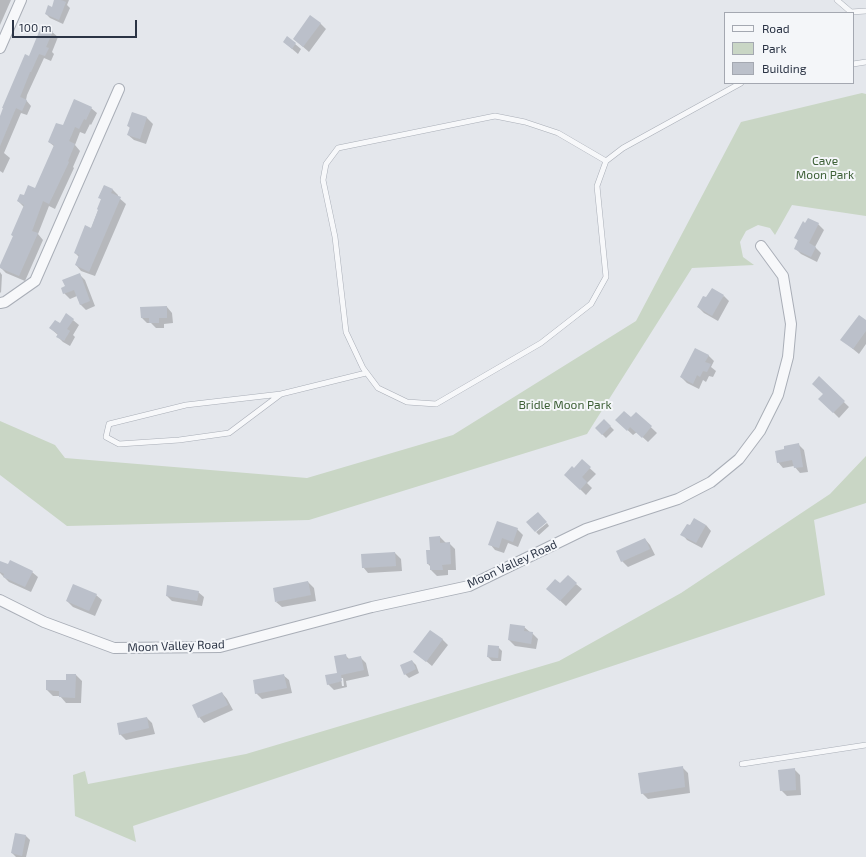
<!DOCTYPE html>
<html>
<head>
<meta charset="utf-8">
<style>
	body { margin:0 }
	#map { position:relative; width:866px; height:857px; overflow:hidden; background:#e4e7ec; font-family:"Exo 2",sans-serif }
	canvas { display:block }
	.legend { position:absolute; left:724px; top:12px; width:130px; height:72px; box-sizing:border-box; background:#f4f6f9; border:1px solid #a4a8b1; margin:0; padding:5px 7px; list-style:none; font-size:12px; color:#2b3445 }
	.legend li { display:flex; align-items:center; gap:8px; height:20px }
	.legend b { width:20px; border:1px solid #a4a8b1 }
	.scale { position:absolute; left:12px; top:20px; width:125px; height:18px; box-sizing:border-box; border:2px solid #2b3445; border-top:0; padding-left:5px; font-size:12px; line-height:14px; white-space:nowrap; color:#2b3445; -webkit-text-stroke:3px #f4f6f9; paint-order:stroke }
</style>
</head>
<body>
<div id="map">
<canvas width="866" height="857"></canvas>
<ul class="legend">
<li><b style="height:5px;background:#f7f8fa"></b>Road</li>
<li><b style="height:11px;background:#c9d6c5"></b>Park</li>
<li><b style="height:11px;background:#bbc0ca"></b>Building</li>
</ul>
<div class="scale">100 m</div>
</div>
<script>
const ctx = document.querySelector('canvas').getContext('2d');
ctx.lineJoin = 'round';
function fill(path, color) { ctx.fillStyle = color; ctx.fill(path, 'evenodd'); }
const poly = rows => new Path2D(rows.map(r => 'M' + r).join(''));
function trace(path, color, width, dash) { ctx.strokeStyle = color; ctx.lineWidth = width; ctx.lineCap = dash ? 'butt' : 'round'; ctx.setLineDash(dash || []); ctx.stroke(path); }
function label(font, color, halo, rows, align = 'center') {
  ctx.font = font + ' "Exo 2",sans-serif'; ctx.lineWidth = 4; ctx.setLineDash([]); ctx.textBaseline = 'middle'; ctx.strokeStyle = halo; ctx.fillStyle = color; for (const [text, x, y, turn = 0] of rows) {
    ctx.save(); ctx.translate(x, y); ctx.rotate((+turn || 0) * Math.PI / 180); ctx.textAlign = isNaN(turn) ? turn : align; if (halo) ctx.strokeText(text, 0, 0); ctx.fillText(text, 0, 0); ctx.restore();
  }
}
fill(poly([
	[862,93,866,94,866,216,792,205,775,235,770,228,758,225,746,231,740,242,743,257,754,265,692,268,587,434,309,520,67,526,0,475,0,421,55,445,65,458,307,478,453,435,636,321,741,122],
	[866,456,866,503,814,520,825,595,133,826,136,842,75,816,73,775,85,771,88,784,246,754,559,661,681,593,830,494]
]), '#c9d6c5');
fill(poly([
	[0,0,11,0,0,25],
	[56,0,69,0,67,5,70,8,63,24,50,18,46,14,52,8],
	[320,23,326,29,309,52,294,39],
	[52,32,58,37,52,52,54,54,51,61,44,58,27,95,26,100,31,106,27,115,21,113,4,153,10,158,3,173,0,171,0,118,30,57],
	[288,38,301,49,298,54,284,42],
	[91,108,97,113,91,125,90,124,85,134,80,132,75,145,80,151,73,167,74,168,55,209,49,206,38,234,43,240,25,281,6,273,0,267,14,237,12,235,24,207,18,201,36,189,55,147,49,142,63,127],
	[132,113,147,118,153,124,146,144,134,140,128,135,130,128,128,126],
	[104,186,113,190,118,195,118,197,126,204,95,276,81,271,76,265,79,257,75,253,91,229,102,200,99,197],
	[806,224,818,224,824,230,815,247,821,253,817,262,801,254,795,248,799,242,796,238],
	[0,272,2,275,1,293,0,292],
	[79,274,85,280,95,306,86,310,80,304,77,296,70,299,64,293,66,287],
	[724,296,729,301,718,321,704,313,698,307],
	[167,307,172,313,173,323,164,324,164,328,156,328,151,323,147,323,142,318],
	[73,320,79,325,73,335,75,337,70,346,63,342,57,336,58,335,50,328],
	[866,322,866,344,859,354,842,340],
	[708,355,714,361,711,367,716,371,713,377,709,376,706,382,703,380,699,389,687,383,681,377],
	[819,378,849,407,839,418,820,399,824,394],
	[636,413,657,433,648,442,637,432,633,435,622,425],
	[604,420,614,430,606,438,596,428],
	[798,444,804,450,808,472,800,473,794,466,783,468,778,462,785,450],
	[582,461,596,474,587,483,592,488,586,495,571,480,574,470],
	[547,523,549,526,539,535,536,532],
	[706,525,711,531,702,548,687,540,682,534],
	[517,529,523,535,518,547,508,543,504,553,495,550,490,544],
	[440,537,446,543,449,543,455,549,456,570,448,570,448,575,437,576,431,570,431,567,428,564,431,551],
	[645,539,650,545,655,555,628,567,622,561],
	[395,553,401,559,402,571,368,573,363,567],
	[0,564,32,572,38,577,31,592,9,582,0,573],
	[308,582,314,588,316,601,282,607,276,602],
	[576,584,582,589,566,606,553,594],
	[198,592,204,597,202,606,172,601,167,596],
	[96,595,102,600,95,616,73,607,67,601],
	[511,625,524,627,530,632,532,633,538,639,536,649,515,646,509,640],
	[442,639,448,645,432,666,415,652],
	[498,647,502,651,501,661,492,661,488,657],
	[345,655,350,660,360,657,366,663,369,676,346,681,347,687,334,690,328,684,339,673],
	[341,678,343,678,344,686,342,686],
	[412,661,416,665,419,673,409,678,405,674],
	[76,675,82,681,81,703,66,703,60,696,53,696,47,690,67,681],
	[283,675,289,680,292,693,262,699,256,693],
	[222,693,227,699,233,710,204,723,199,717],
	[147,718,152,723,155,734,126,740,120,734],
	[682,767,688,773,690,793,648,799,642,793],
	[794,769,800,775,801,795,787,796,781,790],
	[16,834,26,836,30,840,26,857,16,857,12,853]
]), '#0003');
fill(poly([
	[54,0,61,0,66,2,59,20,45,14,48,5,52,7],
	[310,15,321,23,303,47,293,39],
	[41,27,53,31,46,47,49,48,45,56,39,54,31,72,30,72,20,97,27,100,22,111,16,108,0,146,0,116,3,108,2,108,25,54,29,56],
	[287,36,296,43,292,49,283,42],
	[74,99,92,107,86,120,84,119,79,129,75,127,69,141,75,144,68,161,69,162,49,204,43,201,32,231,38,233,19,276,0,268,0,265,13,236,11,235,24,205,17,201,20,194,24,195,28,185,35,188,54,145,48,142,56,123,63,125],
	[132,112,147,117,140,139,127,135,130,127,127,126],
	[104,185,113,189,111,193,121,197,89,272,75,265,79,255,74,253,85,225,91,228,98,210,97,209,101,199,98,198],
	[808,218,819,223,809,243,816,247,811,257,794,249,798,240,794,238,803,221,805,223],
	[80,273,90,301,80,305,74,290,63,294,61,288,65,286,62,280],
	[712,288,724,295,712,316,697,307,703,296,706,297],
	[167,306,167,318,159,318,159,323,149,323,149,318,141,318,140,307],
	[66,313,74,319,67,329,70,331,64,341,56,337,58,334,49,328,55,320,60,323],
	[859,315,866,320,866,331,853,349,840,340],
	[695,348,709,355,705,362,711,364,707,372,703,371,700,377,697,375,693,384,680,377],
	[819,376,845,401,833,413,818,399,823,394,812,384],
	[624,411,631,417,636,412,652,426,642,438,630,427,627,431,615,420],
	[604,419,611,426,602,435,595,428],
	[799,443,803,467,794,468,792,460,777,463,775,451,784,449,784,446],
	[582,459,591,467,582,477,587,482,580,490,564,475,572,466,574,468],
	[538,512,547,522,535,532,526,522],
	[694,518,706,525,696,543,680,535,687,524,690,525],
	[497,521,518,528,513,542,502,538,499,548,488,545],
	[440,536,440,543,450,542,451,564,442,565,443,570,430,570,430,564,427,564,426,550,430,550,429,537],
	[645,538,650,549,621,562,616,551],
	[395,552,396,566,362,568,361,554],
	[10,560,33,571,25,587,3,577,4,574,0,572,0,561,8,564],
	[568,575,577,583,560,601,546,589,555,579,560,583],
	[308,581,311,595,275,602,273,588],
	[73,584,97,594,89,611,66,601],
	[167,585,199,591,197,601,166,596],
	[510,624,525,626,524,631,533,632,531,644,508,640],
	[430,630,443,639,426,662,413,652],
	[488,645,499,646,498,658,487,657],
	[346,654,347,659,361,656,364,670,341,675,342,681,327,685,325,675,337,673,334,656],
	[412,660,416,669,404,675,400,665],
	[66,674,76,674,75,698,59,697,59,691,46,690,46,680,66,680],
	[284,674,287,688,255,694,253,680],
	[222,692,228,705,198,718,192,705],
	[147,717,149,728,119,735,117,723],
	[683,766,685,787,641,794,638,773],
	[795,768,796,790,780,791,778,770],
	[15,833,26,835,22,856,11,853]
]), '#bbc0ca');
const lane = poly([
	[837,0,851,12,866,11],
	[853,64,866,62],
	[606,161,558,133,525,122,495,116,338,148,326,164,323,180,335,237,346,332,363,368,378,388,407,402,436,404,541,343,591,304,606,277,597,186,606,161,623,148,741,83],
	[281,394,186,405,109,424,106,437,119,444,179,440,229,433,281,394,366,373],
	[742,764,866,745]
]);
const street = poly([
	[0,48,21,0],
	[0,303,5,302,35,281,119,89],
	[0,600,44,622,114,648,220,647,372,607,469,586,586,529,678,499,711,482,739,459,760,431,778,395,788,357,791,324,783,276,761,246]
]);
trace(lane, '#a9aeb7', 6);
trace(street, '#a9aeb7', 12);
trace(lane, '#f7f8fa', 5);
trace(street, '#f7f8fa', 10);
label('12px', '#3f6138', '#f4f6f9', [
	["Cave",825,161],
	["Moon Park",825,175],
	["Bridle Moon Park",565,405]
]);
label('12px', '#2b3445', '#f4f6f9', [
	["Moon Valley Road",512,564,-25],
	["Moon Valley Road",176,646,-2]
]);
</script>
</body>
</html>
